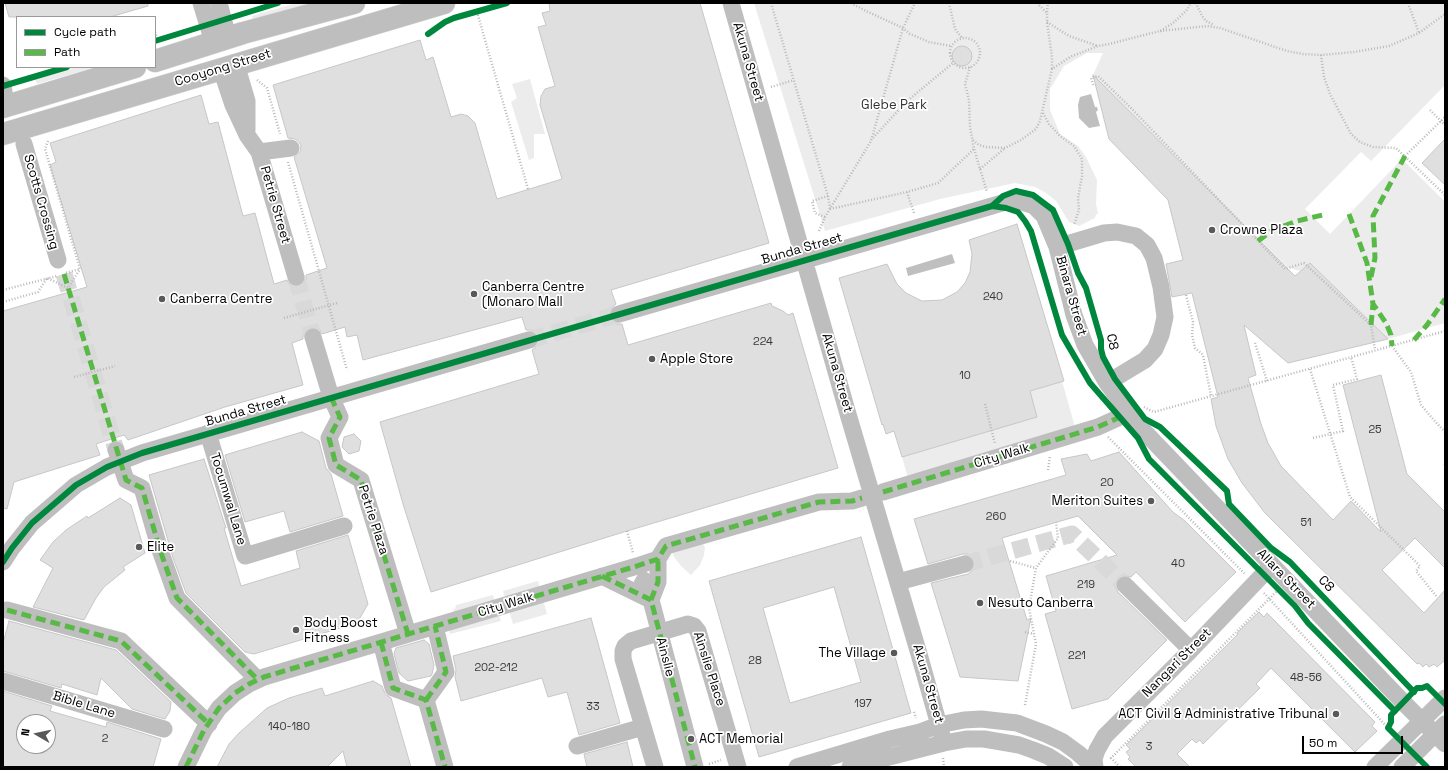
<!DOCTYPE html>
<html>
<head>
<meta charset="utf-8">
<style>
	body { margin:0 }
	#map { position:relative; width:1448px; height:770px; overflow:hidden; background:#fff; font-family:"Space Grotesk",sans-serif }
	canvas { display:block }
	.frame { position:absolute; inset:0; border:4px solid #000; pointer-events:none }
	.legend { position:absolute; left:16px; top:16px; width:140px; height:52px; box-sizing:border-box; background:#fff; border:1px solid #999; margin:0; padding:5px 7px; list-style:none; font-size:12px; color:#000 }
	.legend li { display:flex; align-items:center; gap:8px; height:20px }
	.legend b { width:20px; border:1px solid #999 }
	.north { position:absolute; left:16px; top:714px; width:40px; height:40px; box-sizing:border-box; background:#fff; border:1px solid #999; border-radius:50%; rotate:279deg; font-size:11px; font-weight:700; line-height:16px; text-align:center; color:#000 }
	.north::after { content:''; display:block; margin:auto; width:14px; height:18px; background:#595959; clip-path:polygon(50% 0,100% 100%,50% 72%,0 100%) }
	.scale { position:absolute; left:1302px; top:736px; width:101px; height:18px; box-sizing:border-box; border:2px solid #000; border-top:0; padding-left:5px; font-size:12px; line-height:14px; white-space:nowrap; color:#000; -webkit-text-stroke:3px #fff; paint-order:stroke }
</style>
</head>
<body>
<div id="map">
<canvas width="1448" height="770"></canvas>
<div class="frame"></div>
<ul class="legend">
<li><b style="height:5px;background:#00873e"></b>Cycle path</li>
<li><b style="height:5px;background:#58b947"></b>Path</li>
</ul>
<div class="north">N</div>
<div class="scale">50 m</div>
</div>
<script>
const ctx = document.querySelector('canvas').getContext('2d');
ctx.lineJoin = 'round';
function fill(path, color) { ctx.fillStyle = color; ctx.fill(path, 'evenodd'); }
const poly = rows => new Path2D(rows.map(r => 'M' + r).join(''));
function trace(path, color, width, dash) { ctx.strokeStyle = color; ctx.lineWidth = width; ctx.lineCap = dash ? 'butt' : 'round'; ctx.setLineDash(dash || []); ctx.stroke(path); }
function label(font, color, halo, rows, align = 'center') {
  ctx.font = font + ' "Space Grotesk",sans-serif'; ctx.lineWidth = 3.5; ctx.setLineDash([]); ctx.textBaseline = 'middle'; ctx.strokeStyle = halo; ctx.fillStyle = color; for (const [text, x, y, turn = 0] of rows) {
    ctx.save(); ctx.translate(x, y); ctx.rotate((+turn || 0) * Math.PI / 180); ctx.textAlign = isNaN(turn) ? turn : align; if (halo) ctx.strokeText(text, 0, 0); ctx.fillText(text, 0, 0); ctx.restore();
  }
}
fill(poly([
	[296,3,316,3,253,21,252,16],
	[754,3,1445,3,1445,85,1371,161,1361,152,1305,209,1330,234,1402,159,1445,202,1445,323,1388,339,1310,263,1300,271,1287,267,1093,75,1103,53,1087,53,1064,66,1050,89,1050,110,1060,134,1078,146,1086,157,1097,180,1096,204,1098,214,1096,214,1095,218,1079,226,1069,222,1056,201,1046,193,1035,187,1015,183,940,199,825,231],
	[76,67,96,67,37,84,35,79],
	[530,79,545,134,534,134,534,158,529,160,511,102,517,98,512,84],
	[1062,381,1075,427,908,478,902,457,988,431,981,405],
	[693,543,703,544,705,547,704,555,700,565,691,575,681,566,674,557,671,548],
	[538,581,547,614,513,624,503,591],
	[493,595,501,621,450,634,444,616,454,613,453,610,455,609,456,605]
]), '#ececec');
fill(poly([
	[1091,94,1095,107,1097,107,1098,110,1096,112,1100,126,1089,128,1079,118,1078,105,1080,97],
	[952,254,955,263,908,276,906,268],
	[645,571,650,574,653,577,646,590,635,585,634,581,638,574]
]), '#bfbfbf');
const building = poly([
	[5,3,148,3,148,6,110,17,9,17,5,3],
	[549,3,700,3,769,243,611,290,616,304,612,307,609,311,610,317,612,321,616,324,622,324,628,345,771,303,772,306,783,311,788,315,793,313,838,468,627,531,431,592,403,504,380,422,539,374,532,350,536,347,539,342,539,338,536,333,531,330,526,330,522,317,363,360,357,335,347,337,345,327,322,334,320,330,316,327,310,328,305,330,303,335,303,339,292,343,303,385,225,407,128,440,124,435,96,444,100,455,14,482,7,509,3,508,3,311,87,287,50,165,56,162,50,143,201,95,209,124,218,122,243,216,255,213,274,284,287,280,289,284,293,287,298,287,303,284,306,280,306,275,327,268,294,157,300,152,301,146,299,142,295,139,288,138,273,85,420,40,426,60,433,57,451,117,461,114,468,116,475,123,497,199,562,179,540,105,541,96,545,89,555,86,538,27,546,25,542,13,550,11,549,3],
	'952 56a10 10 0 1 1 20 0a10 10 0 1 1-20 0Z',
	[1093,75,1295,276,1310,263,1388,339,1288,363,1244,325,1256,375,1248,378,1261,424,1268,443,1281,466,1333,520,1351,501,1381,532,1343,385,1381,375,1407,474,1445,512,1445,568,1415,538,1382,570,1424,613,1445,590,1445,660,1437,667,1434,664,1429,667,1426,664,1423,667,1419,663,1417,664,1265,513,1242,483,1228,459,1216,426,1211,399,1218,397,1192,293,1172,297,1166,264,1183,260,1168,200,1109,139,1093,75],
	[1445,139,1445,185,1422,163,1445,139],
	[1017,224,1064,381,1030,391,1037,417,902,457,894,431,886,434,883,424,882,425,839,278,887,264,897,284,906,293,922,301,942,300,957,292,965,283,970,272,972,254,969,240,1017,224],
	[302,432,319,441,326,468,331,474,343,516,290,532,284,511,245,522,225,455,302,432],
	[354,434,361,441,359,451,349,454,342,447,344,437,354,434],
	[1119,452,1173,512,1185,521,1236,572,1185,622,1136,572,1131,577,1123,575,1118,578,1115,583,1116,588,1118,592,1167,640,1108,699,1072,709,1045,614,1056,611,1046,576,1117,555,1078,516,1002,538,1027,620,1031,618,1018,681,960,677,931,583,968,574,972,571,975,567,975,561,972,557,968,554,963,554,928,564,914,519,1066,475,1061,459,1087,454,1091,461,1119,452],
	[204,459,226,528,224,528,241,586,300,568,296,551,348,535,368,604,357,623,254,654,245,652,186,593,173,558,149,475,204,459],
	[120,498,131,505,145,553,123,567,125,570,104,587,96,598,84,620,33,607,53,568,40,560,53,542,66,530,87,516,88,518,120,498],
	[861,537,911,713,759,757,709,581,861,537],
	[834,587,861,682,790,703,763,608,834,587],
	[1259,612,1264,617,1267,613,1375,722,1372,726,1377,731,1355,752,1271,668,1256,684,1260,688,1203,744,1200,740,1196,743,1192,739,1177,754,1190,767,1136,767,1128,759,1130,757,1126,752,1130,749,1126,745,1238,634,1237,633,1259,612],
	[591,618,620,723,579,735,567,692,548,697,542,678,461,701,455,677,456,670,453,656,591,618],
	[9,621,116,650,171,702,170,711,165,719,132,709,101,678,97,695,62,684,61,688,3,671,3,643,9,621],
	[424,640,429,644,434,665,432,674,431,676,408,681,399,673,394,654,396,648,424,640],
	[373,681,382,686,385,694,391,698,411,767,347,767,343,751,327,767,217,767,229,744,239,733,267,708,289,698,322,688,325,696,373,681],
	[3,691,52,706,50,711,106,727,107,722,161,739,153,767,3,767,3,691],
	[24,722,48,722,48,746,24,746,24,722],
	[627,742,633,767,587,767,584,754,627,742]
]);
fill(building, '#dfdfdf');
trace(building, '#c7c7c7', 1);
trace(poly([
	[64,274,116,450],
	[296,277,313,337],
	[529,340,619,314],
	[965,564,1072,534,1125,585]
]), '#d9d9d9', 17, [17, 8]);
const major = poly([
	[155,61,243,33,354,3],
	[3,107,135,67],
	[3,134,444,3]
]);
trace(major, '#dbdbdb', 23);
trace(poly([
	[771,3,828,196,830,209],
	[851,3,866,11,903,28,910,34,929,42,951,46],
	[949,3,955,29,962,38],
	[1037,3,1047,13,1047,22,1052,57,1052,69],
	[1196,3,1202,16,1206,21,1214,25],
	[1408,3,1419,33],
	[477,12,528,189],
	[1047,12,1048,3],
	[1047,22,1069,36,1098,46],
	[1160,31,1207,26,1220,28,1287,51,1303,54,1321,55,1354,52,1389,46,1419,33,1445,14],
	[155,32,158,40],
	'950 53a15 15 0 1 1 30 0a15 15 0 1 1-30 0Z',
	[1321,55,1324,77,1330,94,1351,134,1360,142,1373,147,1396,148,1445,195],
	[62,67,63,68],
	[970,67,965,84,969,100,970,127,974,149,987,192],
	[257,80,267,88,280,134],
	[1093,85,1091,78,1098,76,1133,110,1285,269,1304,263,1371,325,1375,350],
	[771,87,794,80],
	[1430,110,1445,125],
	[1043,113,1049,124,1060,136,1074,146,1082,159,1082,176,1078,198,1079,210,1074,225],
	[871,140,907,101,953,63],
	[973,140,979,145,986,147,1005,148,1021,140,1036,129,1040,121,1052,69,1070,57,1098,46,1109,44,1160,31,1172,24,1186,11,1191,3],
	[48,141,45,149,80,269,65,273],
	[1405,156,1445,117],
	[288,162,347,370],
	[980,169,1004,149],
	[907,192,914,213],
	[830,209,907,192,938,183,974,149],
	[825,217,815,213,812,201,828,196],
	[819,231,825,217,871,141,903,28,915,3],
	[3,290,57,276],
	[1186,295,1193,322,1192,335,1195,348,1203,355,1211,396],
	[3,302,38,292,47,278,68,288,80,269],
	[284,318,337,303],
	[1255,343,1267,381],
	[1392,346,1411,372,1421,405,1432,418,1445,432],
	[1310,369,1350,497,1420,566,1416,571,1437,597],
	[74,377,115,366],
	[985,404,995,444],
	[1144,407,1154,412,1445,331],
	[1108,437,1245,574],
	[1313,438,1343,431,1333,385,1357,379,1351,357],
	[1445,465,1444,466,1445,467],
	[1048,470,1050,456],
	[627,531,633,553],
	[1010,561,1036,568],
	[1264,593,1388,728],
	[1025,632,1034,634],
	[1025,705,1036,644,1029,608,1036,568,1058,538,1056,522],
	[914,712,916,718],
	[943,758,944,767],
	[709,764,721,760],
	[1120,767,1111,758,1277,591]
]), '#b9b9b9', 2.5, [1, 2]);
trace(poly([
	[201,3,213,42],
	[219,3,228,37],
	[731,3,848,414,919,654,944,743],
	[236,64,247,101,247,130],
	[221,69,233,105,247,135,259,152,296,277],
	[3,85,6,106],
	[24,144,58,260],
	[259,152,291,148],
	[1057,247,1104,233,1117,232,1136,236,1147,245,1154,258,1161,287,1165,317,1161,335,1155,349,1145,360,1107,383],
	[619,314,992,206,1005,202,1019,201,1034,206,1044,216,1057,247,1074,315,1085,345,1107,383,1137,424,1403,702,1445,744],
	[313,337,331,397,340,417,329,438,336,465,361,480,408,634],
	[208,433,245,556,344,526],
	[116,450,126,480,142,488,160,550,177,598,258,680],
	[883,492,1098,427,1120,417],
	[3,562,12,548,32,523,76,485,107,467,142,453,529,340],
	[602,576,651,600,695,767],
	[898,582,965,564],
	[1125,585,1191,650],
	[651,600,658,582,658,559],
	[7,610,121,641,209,724],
	[381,642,393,688,426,700,445,767],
	[3,681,164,729],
	[426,700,446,672,435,626],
	[577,746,643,727],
	[186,767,204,730,219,708,235,693,249,684,264,677,637,566,658,559,666,546,819,502,852,501,862,498],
	[655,767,623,659,623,651,625,646,631,641,688,624,694,626,698,631,738,767],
	[797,767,890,739,920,732,939,725,964,720,981,719,1017,723,1046,734,1063,742,1078,753,1094,767],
	[850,767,944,743,966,739,984,739,1019,745,1033,750,1048,756,1065,767],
	[1095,767,1094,759,1097,750,1105,736,1191,650,1272,565],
	[1375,767,1445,698],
	[1402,767,1445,724]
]), '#bebebe', 17);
trace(major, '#bebebe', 22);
trace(poly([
	[1349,214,1367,263,1373,304,1386,323,1391,335,1392,346],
	[1258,241,1271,231,1297,221,1327,214],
	[64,274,126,480,142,488,160,550,177,598,258,680],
	[1371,277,1375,258,1373,216,1405,156],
	[1371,325,1373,304],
	[1414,340,1427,325,1445,299],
	[331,397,340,417,329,438,336,465,361,480,408,634],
	[883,492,1098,427,1120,417],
	[602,576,651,600,695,767],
	[651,600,658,582,658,559],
	[7,610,121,641,209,724],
	[381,642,393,688,426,700,445,767],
	[426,700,446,672,435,626],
	[186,767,204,730,219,708,235,693,249,684,264,677,637,566,658,559,666,546,819,502,852,501,862,498]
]), '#58b947', 5, [10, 5]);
trace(poly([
	[428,34,445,22,454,18,507,3],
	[155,41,278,3],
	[3,86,67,67],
	[992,206,1003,196,1016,191,1033,195,1053,210,1068,244,1078,273,1086,288,1101,340,1101,349,1103,357,1115,379,1145,419,1160,427,1227,491,1229,504,1271,548,1290,562,1414,692],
	[3,562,12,548,32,523,76,485,107,467,142,453,992,206,1006,208,1018,212,1025,221,1031,231,1062,335,1090,383,1138,438,1149,459,1295,606,1308,623,1395,711],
	[1427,767,1388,728,1391,722,1391,715,1417,688,1422,688,1427,686,1445,704]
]), '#00873e', 6);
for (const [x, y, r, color] of [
	[1212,230,4,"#595959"],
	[474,294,4,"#595959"],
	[162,299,4,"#595959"],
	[652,359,4,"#595959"],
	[1151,501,4,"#595959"],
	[139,547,4,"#595959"],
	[980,603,4,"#595959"],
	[296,630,4,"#595959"],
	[894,653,4,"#595959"],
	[1336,714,4,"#595959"],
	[691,739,4,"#595959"]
]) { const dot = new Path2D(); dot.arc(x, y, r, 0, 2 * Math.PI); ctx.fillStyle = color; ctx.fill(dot); trace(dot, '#fff', 1.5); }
label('11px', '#383838', null, [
	["240",993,297],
	["224",763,342],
	["10",965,376],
	["25",1375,430],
	["20",1107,483],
	["260",996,517],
	["51",1306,523],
	["40",1178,564],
	["219",1086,585],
	["221",1077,656],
	["28",755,661],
	["202-212",496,668],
	["48-56",1306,678],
	["197",863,704],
	["33",593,707],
	["140-180",289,727],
	["2",105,739],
	["3",1149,747]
]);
label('13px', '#000', '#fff', [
	["Akuna Street",748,62,74],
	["Cooyong Street",223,68,-17],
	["Scotts Crossing",41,202,74],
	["Petrie Street",275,205,74],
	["Bunda Street",802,249,-16],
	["Binara Street",1071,296,74],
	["C8",1112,342,78],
	["Akuna Street",837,373,74],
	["Bunda Street",246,411,-16],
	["City Walk",1002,456,-17],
	["Tocumwal Lane",228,499,73],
	["Petrie Plaza",373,520,72],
	["Allara Street",1286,579,46],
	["C8",1326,584,46],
	["City Walk",506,605,-17],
	["Ainslie",665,657,75],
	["Nangari Street",1177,663,-45],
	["Ainslie Place",709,669,72],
	["Akuna Street",928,684,74],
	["Bible Lane",84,705,17]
]);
label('13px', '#333', '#fff', [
	["Glebe Park",894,105]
]);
label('13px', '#000', '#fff', [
	["Crowne Plaza",1220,230],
	["Canberra Centre",482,287],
	["(Monaro Mall",482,302],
	["Canberra Centre",170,299],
	["Apple Store",660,359],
	["Meriton Suites",1143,501,"right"],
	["Elite",147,547],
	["Nesuto Canberra",988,603],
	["Body Boost",304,623],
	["Fitness",304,638],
	["The Village",886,653,"right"],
	["ACT Civil & Administrative Tribunal",1328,714,"right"],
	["ACT Memorial",699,739]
], 'left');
</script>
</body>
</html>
